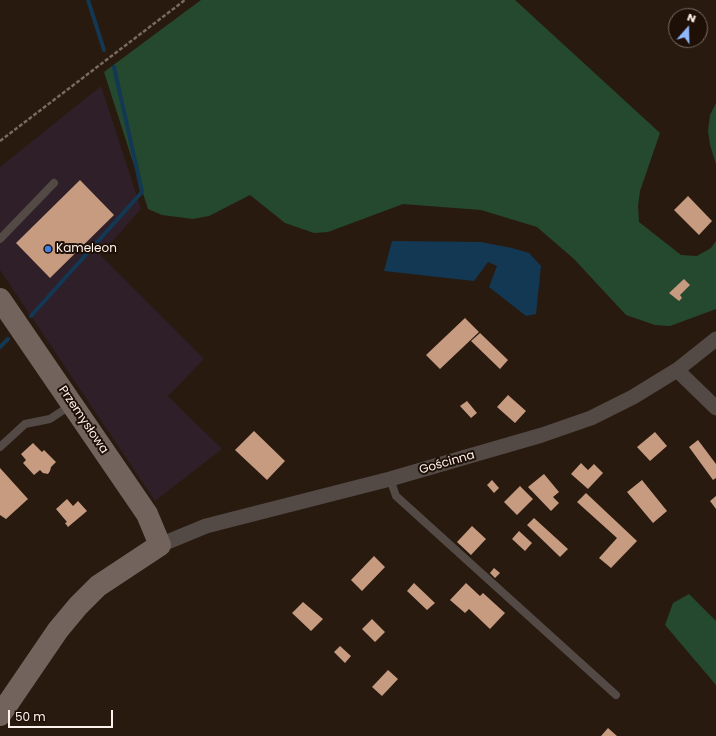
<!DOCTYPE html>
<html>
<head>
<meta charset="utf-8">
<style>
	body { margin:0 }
	#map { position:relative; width:716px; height:736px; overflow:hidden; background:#291a10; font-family:Poppins,sans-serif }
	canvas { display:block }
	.north { position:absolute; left:668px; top:8px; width:40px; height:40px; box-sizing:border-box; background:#1f1007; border:1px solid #786a62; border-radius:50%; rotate:20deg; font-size:11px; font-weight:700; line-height:16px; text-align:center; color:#fdf2eb }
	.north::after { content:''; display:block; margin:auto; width:14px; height:18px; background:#8fb8fd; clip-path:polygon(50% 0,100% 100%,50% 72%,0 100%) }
	.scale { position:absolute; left:8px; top:710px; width:105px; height:18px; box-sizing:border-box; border:2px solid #fdf2eb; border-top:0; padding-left:5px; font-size:12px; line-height:14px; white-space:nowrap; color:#fdf2eb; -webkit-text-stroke:3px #1f1007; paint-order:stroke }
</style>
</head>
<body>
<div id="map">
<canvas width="716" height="736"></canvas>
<div class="north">N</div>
<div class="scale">50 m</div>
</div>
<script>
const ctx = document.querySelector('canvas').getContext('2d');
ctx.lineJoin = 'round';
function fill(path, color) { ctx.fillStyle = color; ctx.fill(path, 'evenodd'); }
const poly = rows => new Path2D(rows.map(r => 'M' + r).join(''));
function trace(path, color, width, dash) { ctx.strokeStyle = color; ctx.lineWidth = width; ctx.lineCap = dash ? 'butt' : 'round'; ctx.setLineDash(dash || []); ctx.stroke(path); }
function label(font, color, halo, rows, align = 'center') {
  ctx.font = font + ' Poppins,sans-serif'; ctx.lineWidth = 4; ctx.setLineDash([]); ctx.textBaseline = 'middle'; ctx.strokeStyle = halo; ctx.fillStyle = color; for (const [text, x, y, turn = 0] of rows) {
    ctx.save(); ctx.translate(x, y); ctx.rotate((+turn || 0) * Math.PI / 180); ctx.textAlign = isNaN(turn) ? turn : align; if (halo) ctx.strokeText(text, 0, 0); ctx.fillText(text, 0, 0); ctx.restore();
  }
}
fill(poly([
	[101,86,141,209,100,255,204,359,168,396,222,449,155,501,0,270,0,167]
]), '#2f1f29');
fill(poly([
	[201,0,515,0,660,133,640,191,638,206,639,222,681,255,697,256,711,248,716,241,716,309,670,326,655,325,626,315,574,259,537,227,481,210,403,204,328,232,314,233,285,223,250,195,209,216,193,219,162,215,148,209,104,72],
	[716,103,716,164,710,145,708,131,710,115],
	[689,594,716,621,716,685,665,625,673,603]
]), '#25492f');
fill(poly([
	[392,241,481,242,512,248,529,253,541,266,536,314,526,316,489,287,497,266,488,262,474,281,384,271]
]), '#123854');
trace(poly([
	[88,0,104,50],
	[31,316,142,192,114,67],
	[0,347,8,339]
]), '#123854', 4);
fill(poly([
	[80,180,114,215,50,278,16,243],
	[688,196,712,221,699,235,674,210],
	[684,279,690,285,680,295,682,298,679,301,669,293],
	[465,318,479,332,440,369,426,355],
	[480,333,508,360,500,369,471,341],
	[508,395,526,411,515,423,497,407],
	[467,401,477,413,471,418,460,406],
	[254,431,285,461,267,480,235,450],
	[655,432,667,446,650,461,637,447],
	[698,440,716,464,716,478,713,480,689,447],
	[33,443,42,452,44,450,56,462,51,467,50,471,48,474,43,473,40,470,34,475,23,463,26,460,21,454],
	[581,463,588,470,594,464,603,473,588,489,571,474],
	[0,468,28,499,6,519,0,515],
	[544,474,559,492,553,497,559,503,551,511,528,487],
	[492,480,499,488,494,493,487,485],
	[642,480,667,511,653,523,627,492],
	[520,486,533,499,517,515,504,502],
	[586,493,637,541,611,568,599,558,617,538,577,502],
	[716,496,716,509,710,501],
	[67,499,73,506,78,501,87,511,68,527,65,523,67,522,56,509],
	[534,518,568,549,560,557,527,525],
	[472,526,486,539,471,555,457,542],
	[519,531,532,543,525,551,512,539],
	[374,556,385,567,362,591,351,580],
	[494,568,500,573,495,578,490,573],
	[414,583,435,603,427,610,407,591],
	[466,583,480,596,483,593,505,613,490,629,469,609,465,613,450,600],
	[303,602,323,619,311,631,292,613],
	[372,619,385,632,375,642,362,629],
	[340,646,351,656,345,663,334,652],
	[388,670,398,679,382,696,372,687],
	[608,728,617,736,601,736]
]), '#c79b80');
trace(poly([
	[0,141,185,0]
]), '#796b62', 2.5, [4, 2]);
trace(poly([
	[0,239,54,183],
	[0,447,25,424,50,419,71,405],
	[390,479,396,496,616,695]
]), '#534a46', 8);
trace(poly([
	[677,370,716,408],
	[160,545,206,526,390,479,542,435,591,418,633,397,677,370,716,339]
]), '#534a46', 15);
trace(poly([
	[0,299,147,514,160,545,98,586,78,606,58,630,0,715]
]), '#72635d', 22);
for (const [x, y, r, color] of [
	[48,249,4,"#3f7fe0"]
]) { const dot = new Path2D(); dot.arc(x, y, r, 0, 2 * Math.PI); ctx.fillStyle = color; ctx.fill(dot); trace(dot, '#1f1007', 1.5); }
label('12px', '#fdf2eb', '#1f1007', [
	["Kameleon",56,249]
], 'left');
label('12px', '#fdf2eb', '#1f1007', [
	["Przemysłowa",83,420,56],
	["Gościnna",447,463,-16]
]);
</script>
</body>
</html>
